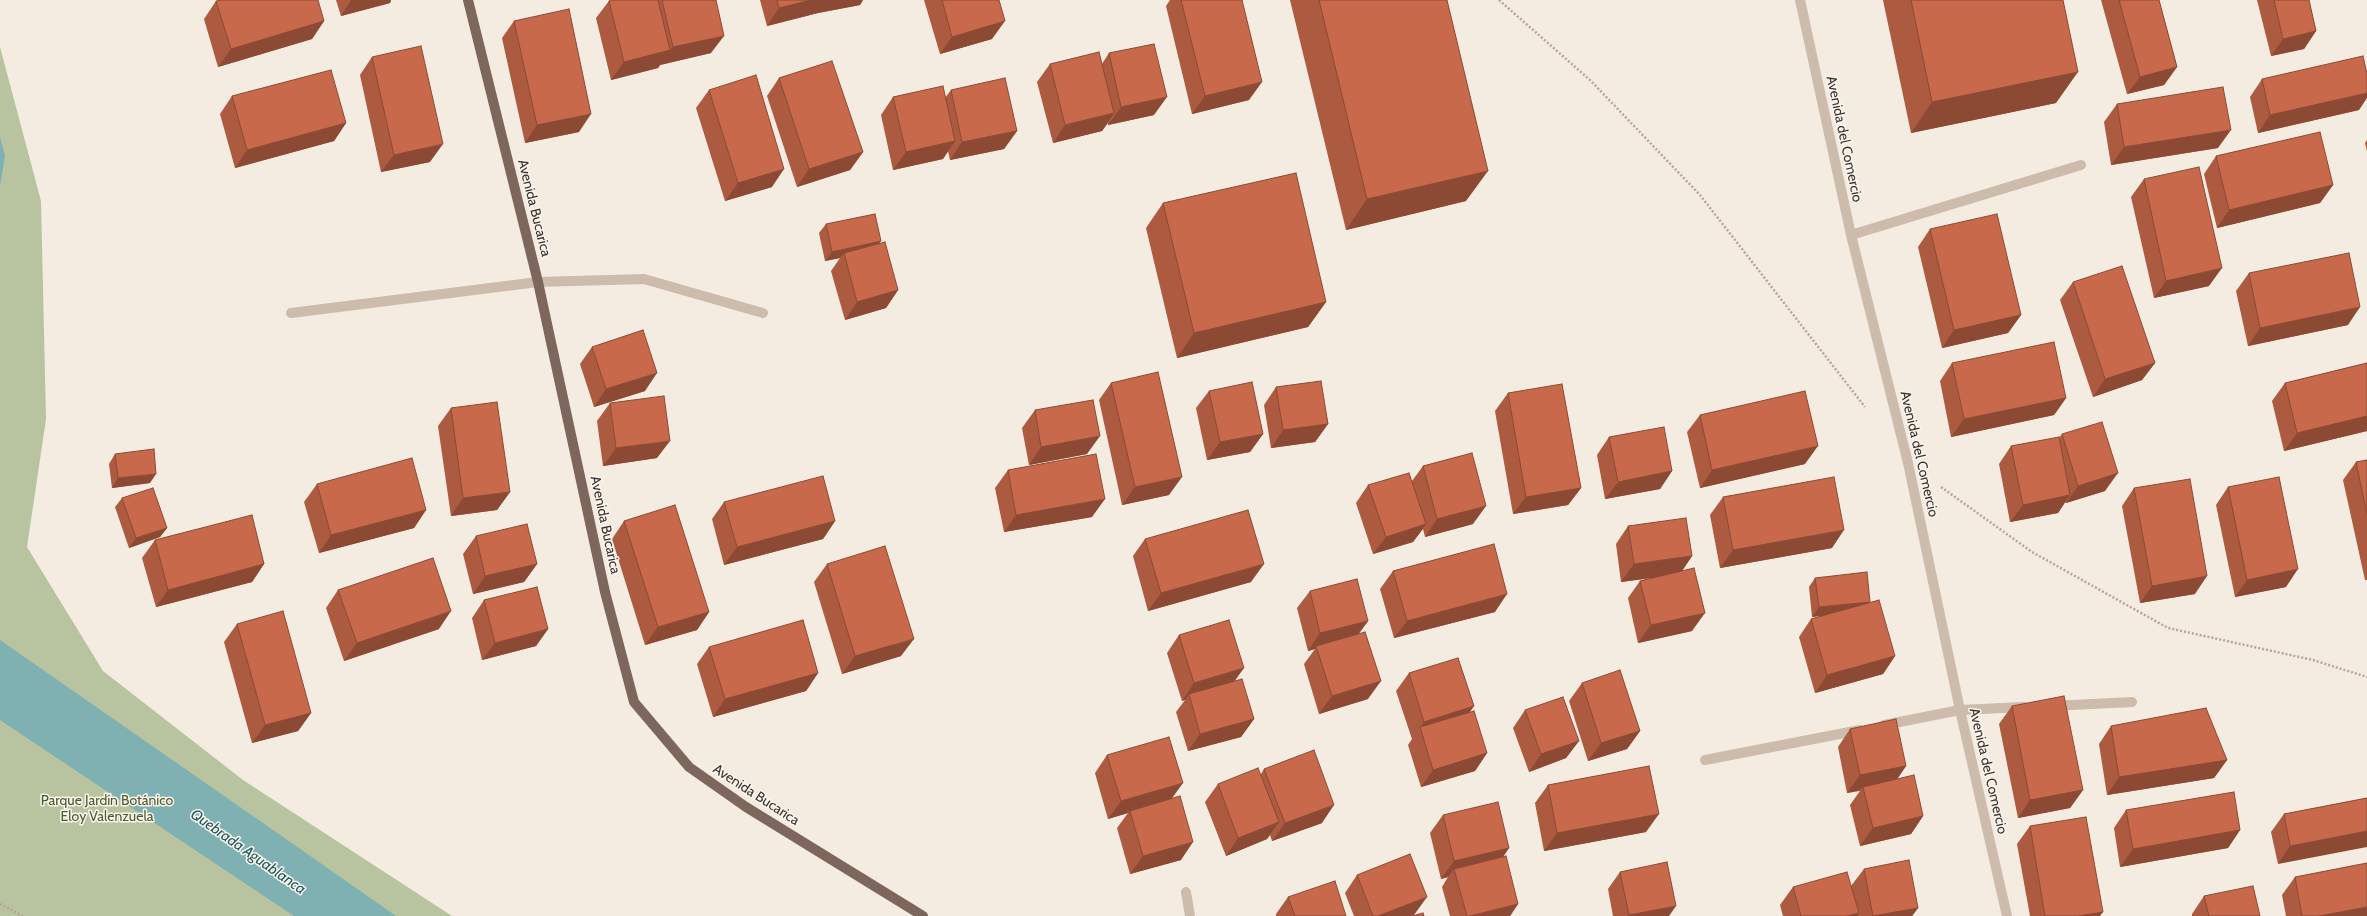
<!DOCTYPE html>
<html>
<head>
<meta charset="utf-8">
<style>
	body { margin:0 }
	canvas { display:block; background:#f4ebe1 }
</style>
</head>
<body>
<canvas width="2367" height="916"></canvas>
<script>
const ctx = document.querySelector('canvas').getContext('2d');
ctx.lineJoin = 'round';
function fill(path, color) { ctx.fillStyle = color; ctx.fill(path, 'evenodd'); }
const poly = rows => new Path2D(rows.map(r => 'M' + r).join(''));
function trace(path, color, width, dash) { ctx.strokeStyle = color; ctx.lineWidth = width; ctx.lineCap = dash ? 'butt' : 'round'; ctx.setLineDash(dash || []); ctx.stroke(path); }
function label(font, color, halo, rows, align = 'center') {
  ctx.font = font + ' Cabin,sans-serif'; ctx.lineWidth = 3; ctx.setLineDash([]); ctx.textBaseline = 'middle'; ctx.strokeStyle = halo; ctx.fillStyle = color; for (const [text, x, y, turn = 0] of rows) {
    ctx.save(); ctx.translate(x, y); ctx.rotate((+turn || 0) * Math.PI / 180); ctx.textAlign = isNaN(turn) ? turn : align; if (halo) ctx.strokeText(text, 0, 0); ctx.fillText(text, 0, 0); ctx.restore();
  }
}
fill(poly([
	[0,47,41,201,46,419,27,547,103,671,243,780,452,916,0,916]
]), '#b8c4a0');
fill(poly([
	[0,137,5,156,0,186],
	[0,640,296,846,396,916,294,916,0,720]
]), '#7fb0b2');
trace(poly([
	[1499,0,1590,80,1700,195,1865,407],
	[1941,487,2032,552,2168,628,2313,660,2367,677],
	[0,904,23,916]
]), '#b9a596', 2.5, [2, 2]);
trace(poly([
	[1800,0,1851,235,1908,463,1960,710,2007,916],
	[1851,235,2081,165],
	[291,313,538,282,644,279,763,313],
	[2052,706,2132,702],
	[1884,725,1960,710,2024,707],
	[1705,760,1860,730],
	[1186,892,1190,916]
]), '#cdbbac', 10);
trace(poly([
	[468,0,538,282,605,592,634,702,689,767,746,807,923,916]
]), '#7d675c', 10);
fill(poly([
	[336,0,391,0,390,3,341,16],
	[658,0,716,0,711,53,660,65,658,68,611,80,596,18,609,1],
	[760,0,863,0,860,5,818,13,767,26],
	[924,0,999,0,992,39,940,54],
	[1170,0,1181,0,1249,100,1192,114,1166,6],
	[1290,0,1447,0,1466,201,1346,230],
	[1883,0,2063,0,2056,103,1911,133],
	[2101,0,2159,0,2177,67,2164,85,2127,94],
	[2257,0,2309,0,2316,31,2304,49,2271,56],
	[216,1,324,21,312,39,218,67,204,19],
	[514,21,579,132,525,143,502,38],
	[1109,53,1154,115,1108,125,1108,123,1102,131,1053,143,1037,82,1050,64,1102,64],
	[372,57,430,162,381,172,360,75],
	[779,78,863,152,850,170,797,187,767,96],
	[2262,79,2359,110,2258,133,2250,97],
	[709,90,772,187,725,201,696,108],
	[951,90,1017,131,1004,149,950,160,948,151,943,159,893,170,881,115,893,97,945,98],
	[232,96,346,123,334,141,235,168,220,114],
	[2117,104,2218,148,2111,165,2104,122],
	[2367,140,2367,151,2365,143],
	[2216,156,2333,185,2320,203,2217,228,2204,174],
	[2144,179,2209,286,2154,298,2131,197],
	[1163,203,1326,302,1308,327,1177,358,1146,228],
	[826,224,880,243,898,290,886,308,845,320,831,271,840,258,825,261,819,233],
	[1930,229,2021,315,2008,333,1942,348,1918,247],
	[2249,273,2348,325,2248,346,2236,291],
	[2073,282,2155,363,2142,380,2093,397,2060,300],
	[592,347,645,391,594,407,580,364],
	[1952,363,2066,398,2054,415,1951,437,1940,381],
	[2367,363,2367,431,2284,451,2272,401,2285,383],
	[1111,383,1169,495,1122,505,1099,400],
	[1276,387,1328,424,1315,442,1271,448,1264,405],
	[1209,391,1263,434,1250,452,1207,460,1196,408],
	[1508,393,1581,488,1568,505,1513,514,1495,411],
	[610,403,657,458,603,466,597,421],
	[451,408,510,492,497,510,451,516,438,426],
	[1035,410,1087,454,1029,465,1022,428],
	[1700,415,1805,464,1700,488,1687,432],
	[2062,434,2105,491,2066,503,2065,502,2058,513,2010,522,1999,464,2011,446,2059,438],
	[1609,437,1672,471,1660,489,1605,499,1597,455],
	[115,454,150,483,112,488,109,464],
	[2367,460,2367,580,2365,580,2343,480,2356,462],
	[1423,466,1473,524,1425,537,1423,529,1413,542,1373,554,1356,503,1368,485,1412,481],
	[1008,470,1092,517,1004,532,995,488],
	[317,484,426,510,414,528,319,553,304,502],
	[2228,487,2286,587,2235,597,2216,505],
	[2134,488,2195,594,2140,603,2122,506],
	[1723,497,1832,548,1720,568,1710,515],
	[122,498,167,528,160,537,129,548,115,507],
	[724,502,835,521,823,539,724,565,712,519],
	[624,521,709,612,697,630,645,645,612,539],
	[1628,526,1692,556,1682,571,1692,631,1638,643,1628,598,1640,581,1651,578,1621,582,1616,544],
	[476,536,537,564,524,582,473,594,463,554],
	[1145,539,1251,582,1148,611,1133,556],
	[155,540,264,564,252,582,156,607,142,558],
	[827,564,901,656,842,674,814,582],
	[1393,571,1495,612,1394,638,1380,589],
	[1815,578,1869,603,1895,656,1883,674,1815,693,1799,637,1811,619,1824,615,1812,617,1809,587],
	[338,590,439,629,344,661,326,608],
	[1310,591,1368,621,1359,633,1368,699,1319,714,1304,664,1315,649,1308,651,1297,608],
	[484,600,548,629,536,646,482,660,472,618],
	[237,624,311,713,298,731,252,743,224,642],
	[1179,635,1234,682,1254,719,1241,737,1188,751,1176,712,1185,700,1182,701,1167,653],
	[709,647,818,673,806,691,713,717,697,664],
	[1409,673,1474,706,1469,713,1487,753,1475,771,1421,787,1408,745,1412,739,1396,691],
	[1582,683,1640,731,1627,749,1588,761,1569,701],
	[2012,706,2083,790,2070,808,2018,818,1999,724],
	[1525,710,1579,741,1566,758,1529,772,1513,728],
	[2111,726,2227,760,2214,778,2107,795,2099,744],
	[1850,729,1906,766,1896,780,1923,816,1911,834,1860,846,1850,805,1860,791,1847,793,1838,747],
	[1107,755,1172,798,1181,860,1130,874,1117,828,1128,813,1108,819,1095,773],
	[1264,769,1322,823,1272,841,1270,835,1267,839,1226,856,1205,802,1218,784,1261,774],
	[1548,785,1646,832,1544,851,1535,803],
	[2367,798,2278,864,2271,832,2284,814],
	[2126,810,2240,830,2228,848,2120,867,2114,828],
	[1443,815,1509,848,1503,857,1518,904,1510,916,1450,916,1442,887,1448,877,1441,879,1430,833],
	[2030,826,2100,916,2030,916,2017,844],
	[1864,869,1918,908,1912,916,1783,916,1780,905,1793,887,1851,886],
	[1620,872,1669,916,1613,916,1608,889],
	[1357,875,1414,915,1411,916,1354,916,1345,893],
	[2295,877,2367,916,2286,916,2282,895],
	[2204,896,2260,916,2192,916,2192,914],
	[1288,897,1346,916,1276,916,1276,914]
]), '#ac5a40');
fill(poly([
	[351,0,391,0,390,3,341,16],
	[811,0,863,0,860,5,818,13,767,26,779,8],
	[324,21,312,39,218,67,231,49],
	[1005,21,992,39,940,54,952,37],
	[2316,31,2304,49,2271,56,2283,39],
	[724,36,711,53,660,65,658,68,611,80,624,62,670,50,673,47],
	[2177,67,2164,85,2127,94,2140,77],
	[2078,72,2056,103,1911,133,1932,102],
	[1262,82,1249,100,1192,114,1205,96],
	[2367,93,2367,98,2359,110,2258,133,2270,115],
	[1167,97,1154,115,1108,125,1121,107],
	[1114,113,1102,131,1053,143,1065,125],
	[591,114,579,132,525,143,537,125],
	[346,123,334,141,235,168,247,150],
	[2231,130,2218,148,2111,165,2124,147],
	[1017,131,1004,149,950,160,962,142],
	[955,141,943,159,893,170,906,152],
	[443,144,430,162,381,172,394,155],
	[863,152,850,170,797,187,809,169],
	[784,169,772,187,725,201,738,183],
	[1488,171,1466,201,1346,230,1367,199],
	[2333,185,2320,203,2217,228,2229,210],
	[881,241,874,251,844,253,840,258,825,261,832,252],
	[2222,268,2209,286,2154,298,2166,281],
	[898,290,886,308,845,320,857,302],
	[1326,302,1308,327,1177,358,1194,333],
	[2360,307,2348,325,2248,346,2260,328],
	[2021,315,2008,333,1942,348,1954,330],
	[2155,363,2142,380,2093,397,2105,379],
	[657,373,645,391,594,407,606,389],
	[2066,398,2054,415,1951,437,1964,419],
	[2367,416,2367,431,2284,451,2297,433],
	[1328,424,1315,442,1271,448,1283,430],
	[1263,434,1250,452,1207,460,1220,442],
	[1100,436,1087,454,1029,465,1041,447],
	[670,441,657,458,603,466,616,448],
	[1818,446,1805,464,1700,488,1712,470],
	[1672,471,1660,489,1605,499,1618,482],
	[2118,473,2105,491,2066,503,2078,486],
	[156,474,150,483,112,488,118,478],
	[1182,477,1169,495,1122,505,1135,487],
	[1581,488,1568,505,1513,514,1526,497],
	[510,492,497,510,451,516,463,498],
	[2070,495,2058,513,2010,522,2023,505],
	[1105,499,1092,517,1004,532,1016,515],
	[1486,506,1473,524,1425,537,1437,519],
	[426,510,414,528,319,553,331,535],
	[835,521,823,539,724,565,737,547],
	[1426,524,1413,542,1373,554,1386,537],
	[167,528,160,537,129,548,136,538],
	[1844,530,1832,548,1720,568,1733,550],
	[1692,556,1680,574,1621,582,1634,564],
	[264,564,252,582,156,607,168,590],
	[537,564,524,582,473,594,485,576],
	[1264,564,1251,582,1148,611,1161,593],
	[2298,569,2286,587,2235,597,2247,580],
	[2207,576,2195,594,2140,603,2152,586],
	[1507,594,1495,612,1394,638,1407,621],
	[1870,602,1863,611,1812,617,1819,607],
	[451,611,439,629,344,661,357,643],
	[709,612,697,630,645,645,658,627],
	[1705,613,1692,631,1638,643,1651,625],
	[1368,621,1355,639,1316,646,1315,649,1308,651,1320,633],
	[548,629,536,646,482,660,495,643],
	[914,639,901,656,842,674,855,656],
	[1895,656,1883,674,1815,693,1827,675],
	[1244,668,1231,686,1189,694,1185,700,1182,701,1194,683],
	[818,673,806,691,713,717,725,699],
	[1381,681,1368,699,1319,714,1332,696],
	[1474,706,1461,724,1420,728,1424,722],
	[311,713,298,731,252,743,265,725],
	[1254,719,1241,737,1188,751,1200,734],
	[1640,731,1627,749,1588,761,1601,743],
	[1579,741,1566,758,1529,772,1541,754],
	[1487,753,1475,771,1421,787,1433,770],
	[2227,760,2214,778,2107,795,2119,777],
	[1906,766,1894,784,1863,787,1860,790,1847,793,1860,775],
	[1183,783,1170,801,1130,811,1128,813,1108,819,1121,801],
	[2083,790,2070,808,2018,818,2030,800],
	[1334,805,1322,823,1272,841,1285,823],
	[1659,814,1646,832,1544,851,1557,833],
	[1923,816,1911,834,1860,846,1873,828],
	[1279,822,1267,839,1226,856,1238,838],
	[2240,830,2228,848,2120,867,2133,849],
	[2367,831,2367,847,2278,864,2290,846],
	[1193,842,1181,860,1130,874,1143,856],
	[1509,848,1496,866,1454,869,1448,877,1441,879,1454,861],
	[1427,897,1414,915,1411,916,1378,916],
	[1518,904,1510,916,1470,916],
	[1676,906,1669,916,1628,916,1629,915],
	[2367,907,2367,916,2319,916],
	[1918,908,1912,916,1873,916],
	[2103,912,2100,916,2078,916],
	[1859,913,1857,916,1847,916]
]), '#8c4a34');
const building = poly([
	[221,0,318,0,324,21,231,49,216,1,221,0],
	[611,0,658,0,670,50,624,62,609,1,611,0],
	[662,0,716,0,724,36,673,47,662,0],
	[777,0,811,0,779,8,777,0],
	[942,0,999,0,1005,21,952,37,942,0],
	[1181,0,1242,0,1262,82,1205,96,1181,0],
	[1319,0,1447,0,1488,171,1367,199,1319,0],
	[1911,0,2063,0,2078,72,1932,102,1911,0],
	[2119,0,2159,0,2177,67,2140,77,2119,0],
	[2274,0,2309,0,2316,31,2283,39,2274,0],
	[569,9,591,114,537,125,514,21,569,9],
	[1154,44,1167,97,1121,107,1109,53,1154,44],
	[421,46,443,144,394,155,372,57,421,46],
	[1099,52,1114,113,1065,125,1050,64,1099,52],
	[2363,56,2367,74,2367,93,2270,115,2262,79,2363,56],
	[832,61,863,152,809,169,779,78,832,61],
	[331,70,346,123,247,150,232,96,331,70],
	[756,75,784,169,738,183,709,90,756,75],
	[1005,78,1017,131,962,142,951,90,1005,78],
	[943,86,955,141,906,152,893,97,943,86],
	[2223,87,2231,130,2124,147,2117,104,2223,87],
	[2320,132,2333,185,2229,210,2216,156,2320,132],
	[2199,167,2222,268,2166,281,2144,179,2199,167],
	[1296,173,1326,302,1194,333,1163,203,1296,173],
	[875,214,881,241,832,252,826,224,875,214],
	[1997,214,2021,315,1954,330,1930,229,1997,214],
	[885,242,898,290,857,302,844,253,885,242],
	[2349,253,2360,307,2260,328,2249,273,2349,253],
	[2122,266,2155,363,2105,379,2073,282,2122,266],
	[643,330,657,373,606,389,592,347,643,330],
	[2054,342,2066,398,1964,419,1952,363,2054,342],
	[2367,363,2367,416,2297,433,2285,383,2367,363],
	[1158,372,1182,477,1135,487,1111,383,1158,372],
	[1321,381,1328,424,1283,430,1276,387,1321,381],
	[1252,382,1263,434,1220,442,1209,391,1252,382],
	[1562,384,1581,488,1526,497,1508,393,1562,384],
	[1805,391,1818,446,1712,470,1700,415,1805,391],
	[664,396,670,441,616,448,610,403,664,396],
	[1093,400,1100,436,1041,447,1035,410,1093,400],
	[497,402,510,492,463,498,451,408,497,402],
	[2102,422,2118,473,2078,486,2062,434,2102,422],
	[1664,427,1672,471,1618,482,1609,437,1664,427],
	[2059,437,2070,495,2023,505,2011,446,2059,437],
	[154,449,156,474,118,478,115,454,154,449],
	[1472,453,1486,506,1437,519,1423,466,1472,453],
	[1096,454,1105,499,1016,515,1008,470,1096,454],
	[412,458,426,510,331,535,317,484,412,458],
	[2367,460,2367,514,2356,462,2367,460],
	[1409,473,1426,524,1386,537,1368,485,1409,473],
	[823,476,835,521,737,547,724,502,823,476],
	[1834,477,1844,530,1733,550,1723,497,1834,477],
	[2279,477,2298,569,2247,580,2228,487,2279,477],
	[2190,479,2207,576,2152,586,2134,488,2190,479],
	[153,488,167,528,136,538,122,498,153,488],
	[675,505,709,612,658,627,624,521,675,505],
	[1248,510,1264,564,1161,593,1145,539,1248,510],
	[252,515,264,564,168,590,155,540,252,515],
	[1686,518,1692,556,1634,564,1628,526,1686,518],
	[527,524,537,564,485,576,476,536,527,524],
	[1494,544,1507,594,1407,621,1393,571,1494,544],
	[885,546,914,639,855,656,827,564,885,546],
	[433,558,451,611,357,643,338,590,433,558],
	[1694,568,1705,613,1651,625,1640,581,1694,568],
	[1867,572,1870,602,1819,607,1815,578,1867,572],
	[1357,579,1368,621,1320,633,1310,591,1357,579],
	[537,587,548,629,495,643,484,600,537,587],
	[1879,600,1895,656,1827,675,1811,619,1879,600],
	[283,611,311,713,265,725,237,624,283,611],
	[803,620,818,673,725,699,709,647,803,620],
	[1229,620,1244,668,1194,683,1179,635,1229,620],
	[1365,632,1381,681,1332,696,1316,646,1365,632],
	[1458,658,1474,706,1424,722,1409,673,1458,658],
	[1620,670,1640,731,1601,743,1582,683,1620,670],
	[1242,679,1254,719,1200,734,1189,694,1242,679],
	[2064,696,2083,790,2030,800,2012,706,2064,696],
	[1563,697,1579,741,1541,754,1525,710,1563,697],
	[2206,708,2227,760,2119,777,2111,726,2206,708],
	[1474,711,1487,753,1433,770,1420,727,1474,711],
	[1896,719,1906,766,1860,775,1850,729,1896,719],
	[1169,737,1183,783,1121,801,1107,755,1169,737],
	[1314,750,1334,805,1285,823,1264,769,1314,750],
	[1649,766,1659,814,1557,833,1548,785,1649,766],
	[1258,768,1279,822,1238,838,1218,784,1258,768],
	[1914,775,1923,816,1873,828,1863,787,1914,775],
	[2234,792,2240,830,2133,849,2126,810,2234,792],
	[1180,796,1193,842,1143,856,1130,811,1180,796],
	[2367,798,2367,831,2290,846,2284,814,2367,798],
	[1498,802,1509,848,1454,861,1443,815,1498,802],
	[2086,817,2103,912,2078,916,2045,916,2030,826,2086,817],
	[1410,854,1427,897,1378,916,1373,916,1357,875,1410,854],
	[1506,856,1518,904,1470,916,1467,916,1454,869,1506,856],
	[1909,860,1918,908,1873,916,1864,869,1909,860],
	[1667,862,1676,906,1629,915,1620,872,1667,862],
	[2367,863,2367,907,2319,916,2302,916,2295,877,2367,863],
	[1847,872,1859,913,1847,916,1801,916,1793,887,1847,872],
	[1335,881,1346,916,1295,916,1288,897,1335,881],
	[2253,886,2260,916,2209,916,2204,896,2253,886],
	[1423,913,1424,916,1412,916,1423,913]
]);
fill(building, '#c8694b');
trace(building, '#8c4a34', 1);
label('14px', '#3b302b', '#fbf5ee', [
	["Avenida del Comercio",1844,139,78],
	["Avenida Bucarica",534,208,76],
	["Avenida del Comercio",1919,454,77],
	["Avenida Bucarica",605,525,78],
	["Avenida del Comercio",1988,771,77],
	["Avenida Bucarica",756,795,33]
]);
label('14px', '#4a5a2e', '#fbf5ee', [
	["Parque Jardín Botánico",107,801],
	["Eloy Valenzuela",107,817]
]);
label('italic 15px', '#1f5a5e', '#fbf5ee', [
	["Quebrada Aguablanca",248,852,35]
]);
</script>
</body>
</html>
